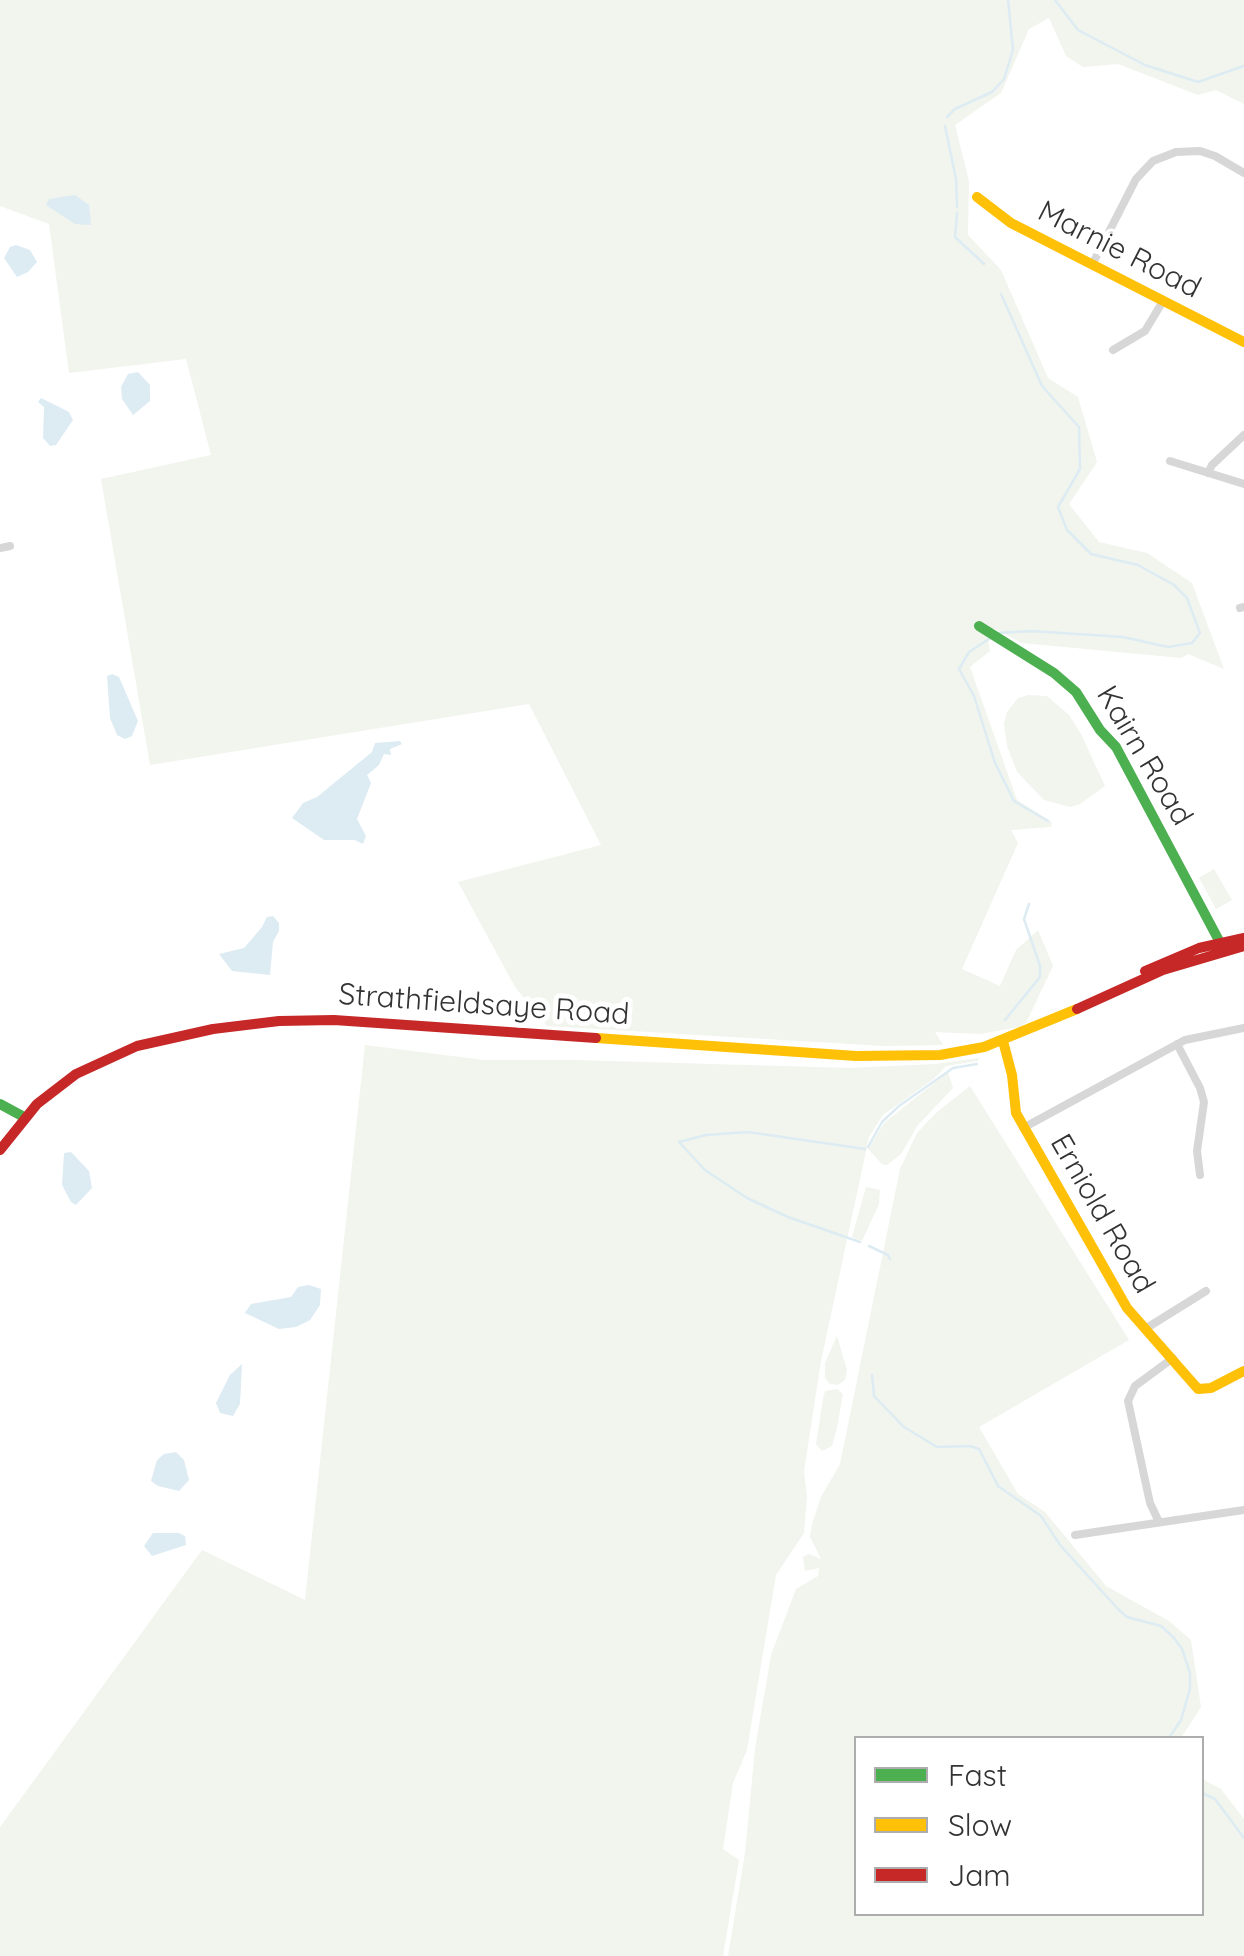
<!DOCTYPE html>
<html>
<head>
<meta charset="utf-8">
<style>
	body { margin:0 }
	#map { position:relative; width:1244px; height:1956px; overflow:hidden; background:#fff; font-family:Quicksand,sans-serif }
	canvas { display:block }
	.legend { position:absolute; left:854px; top:1736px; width:350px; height:180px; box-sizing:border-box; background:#fff; border:2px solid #adadad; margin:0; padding:12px 18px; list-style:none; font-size:30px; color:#333 }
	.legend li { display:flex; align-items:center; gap:20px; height:50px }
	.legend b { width:50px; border:2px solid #adadad }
</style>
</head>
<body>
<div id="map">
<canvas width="1244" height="1956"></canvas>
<ul class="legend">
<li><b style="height:12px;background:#4caf50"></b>Fast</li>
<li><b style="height:12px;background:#ffc107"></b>Slow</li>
<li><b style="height:12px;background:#c62828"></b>Jam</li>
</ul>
</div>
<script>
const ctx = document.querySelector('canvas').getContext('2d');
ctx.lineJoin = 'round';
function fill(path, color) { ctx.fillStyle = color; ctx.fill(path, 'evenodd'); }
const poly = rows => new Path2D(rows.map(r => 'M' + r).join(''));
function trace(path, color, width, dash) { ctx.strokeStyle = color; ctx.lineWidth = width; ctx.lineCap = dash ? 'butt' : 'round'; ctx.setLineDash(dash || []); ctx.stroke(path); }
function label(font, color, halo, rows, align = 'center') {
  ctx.font = font + ' Quicksand,sans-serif'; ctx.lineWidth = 10; ctx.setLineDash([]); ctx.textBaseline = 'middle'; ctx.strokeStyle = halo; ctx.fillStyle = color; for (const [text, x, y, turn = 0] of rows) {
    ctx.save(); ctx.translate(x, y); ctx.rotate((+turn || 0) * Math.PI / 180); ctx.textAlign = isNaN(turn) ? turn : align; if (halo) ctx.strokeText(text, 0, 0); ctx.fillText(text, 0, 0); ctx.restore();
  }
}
fill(poly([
	[0,0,1244,0,1244,104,1216,90,1198,95,1118,64,1083,67,1066,56,1049,18,1029,29,1001,93,955,125,969,181,968,235,1001,270,1048,378,1078,397,1097,462,1069,504,1099,542,1147,553,1192,583,1224,669,1188,654,1181,658,1022,643,995,629,986,629,990,651,970,667,1017,800,1052,822,1051,827,1011,830,1018,843,962,969,1000,986,1016,950,1038,930,1053,966,1026,1023,1019,1027,980,1034,935,1032,943,1045,884,1046,547,1026,515,987,458,882,601,845,529,704,150,765,101,479,211,455,186,359,69,373,49,224,0,206],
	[1028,695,1047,696,1069,715,1081,734,1105,786,1080,804,1070,807,1044,800,1017,772,1007,746,1004,724,1007,712,1018,698],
	[1214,869,1232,900,1216,909,1199,878],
	[365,1045,484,1060,575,1060,850,1068,935,1064,979,1058,978,1061,946,1066,935,1078,883,1115,869,1137,821,1361,804,1471,807,1497,804,1533,776,1575,747,1750,733,1783,723,1849,739,1860,723,1956,0,1956,0,1827,202,1550,305,1600],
	[948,1072,953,1088,918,1125,901,1154,887,1165,882,1164,868,1149,884,1123],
	[970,1086,1129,1340,979,1427,1018,1494,1045,1512,1106,1586,1169,1621,1191,1640,1201,1707,1181,1738,856,1738,856,1914,1202,1914,1202,1779,1221,1789,1244,1819,1244,1956,728,1956,745,1853,755,1749,771,1655,796,1589,818,1576,819,1568,805,1571,803,1557,809,1554,821,1559,810,1537,812,1524,821,1497,840,1464,900,1169,917,1133,936,1113],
	[866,1187,880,1190,879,1204,862,1241,852,1237],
	[837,1336,847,1370,845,1380,838,1385,830,1384,825,1378,825,1363],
	[837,1389,843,1394,837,1428,832,1446,822,1451,816,1444,823,1399,825,1391]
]), '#f1f5ed');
fill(poly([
	[75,195,89,205,91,225,75,224,46,205,49,199],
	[16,245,30,250,37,262,28,272,17,277,4,258,10,247],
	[138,372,150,385,150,401,133,415,122,399,121,387,128,374],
	[41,398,69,412,73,420,56,445,50,446,43,438,44,407,38,402],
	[112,674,119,677,138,721,132,736,125,739,117,735,110,718,107,676],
	[400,741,402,744,390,749,391,755,384,754,379,765,367,775,371,783,357,819,366,836,363,844,355,840,324,840,292,818,303,803,317,797,372,752,375,743],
	[273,916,279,923,279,931,273,942,270,975,232,971,219,954,244,948,262,927,267,917],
	[71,1152,89,1171,92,1188,76,1205,71,1202,62,1185,64,1153],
	[309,1285,321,1289,320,1305,310,1320,296,1327,279,1329,245,1313,251,1304,291,1297,298,1287],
	[242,1364,240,1404,233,1416,220,1413,216,1403,230,1375],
	[176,1452,184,1460,189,1480,179,1491,158,1486,151,1481,157,1460,164,1454],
	[153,1533,179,1533,185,1536,186,1545,152,1556,144,1546]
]), '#ddebf3');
trace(poly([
	[1055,0,1078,30,1145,65,1198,82,1244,66],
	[947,117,955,109,992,92,1004,79,1013,50,1008,0],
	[945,126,956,179,957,207],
	[957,213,955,237,984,264],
	[999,633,1031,631,1123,637,1168,647,1192,643,1200,633,1187,598,1174,585,1138,565,1091,554,1067,530,1058,507,1080,469,1079,427,1042,386,1001,294],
	[992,637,969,652,959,669,974,696,995,763,1014,801,1048,821],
	[1005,1020,1040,977,1040,966,1024,919,1029,904],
	[868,1147,882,1122,899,1106,953,1068,977,1064],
	[860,1242,788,1217,747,1198,705,1170,679,1142,706,1135,748,1132,865,1149],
	[869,1246,888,1255,890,1259],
	[872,1375,874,1396,904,1427,937,1447,970,1446,979,1449,998,1486,1041,1516,1060,1545,1118,1609,1127,1617,1161,1626,1174,1638,1182,1649,1190,1673,1190,1689,1181,1720,1169,1738],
	[1202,1793,1215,1799,1244,1838]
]), '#ddebf3', 2.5);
trace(poly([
	[1092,265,1136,179,1153,161,1176,152,1200,151,1215,156,1244,173],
	[1113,350,1145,331,1163,301],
	[1170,461,1244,484],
	[1208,473,1212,465,1244,435],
	[0,548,10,546],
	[1240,608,1244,607],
	[1177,1044,1200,1088,1204,1102,1197,1151,1200,1175],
	[1023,1128,1185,1040,1244,1028],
	[1145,1329,1206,1291],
	[1159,1522,1150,1503,1128,1401,1135,1386,1173,1358],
	[1075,1535,1244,1510]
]), '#d7d7d7', 8);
trace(poly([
	[979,626,1054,673,1076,692,1100,730,1116,747,1224,950],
	[0,1104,24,1117]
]), '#4caf50', 10);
trace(poly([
	[977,197,1011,223,1244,342],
	[596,1038,856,1056,940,1055,984,1047,1077,1009],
	[1003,1041,1012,1075,1016,1113,1127,1308,1198,1389,1211,1388,1244,1371]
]), '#ffc107', 10);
trace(poly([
	[1145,971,1199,948,1244,938],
	[1077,1009,1163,970,1244,946],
	[0,1150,37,1104,76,1074,137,1046,213,1029,279,1021,334,1020,596,1038]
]), '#c62828', 10);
label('30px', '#333', '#fff', [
	["Marnie Road",1119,250,27],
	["Kairn Road",1144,756,59],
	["Strathfieldsaye Road",484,1005,4],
	["Erniold Road",1102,1214,60]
]);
</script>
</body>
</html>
